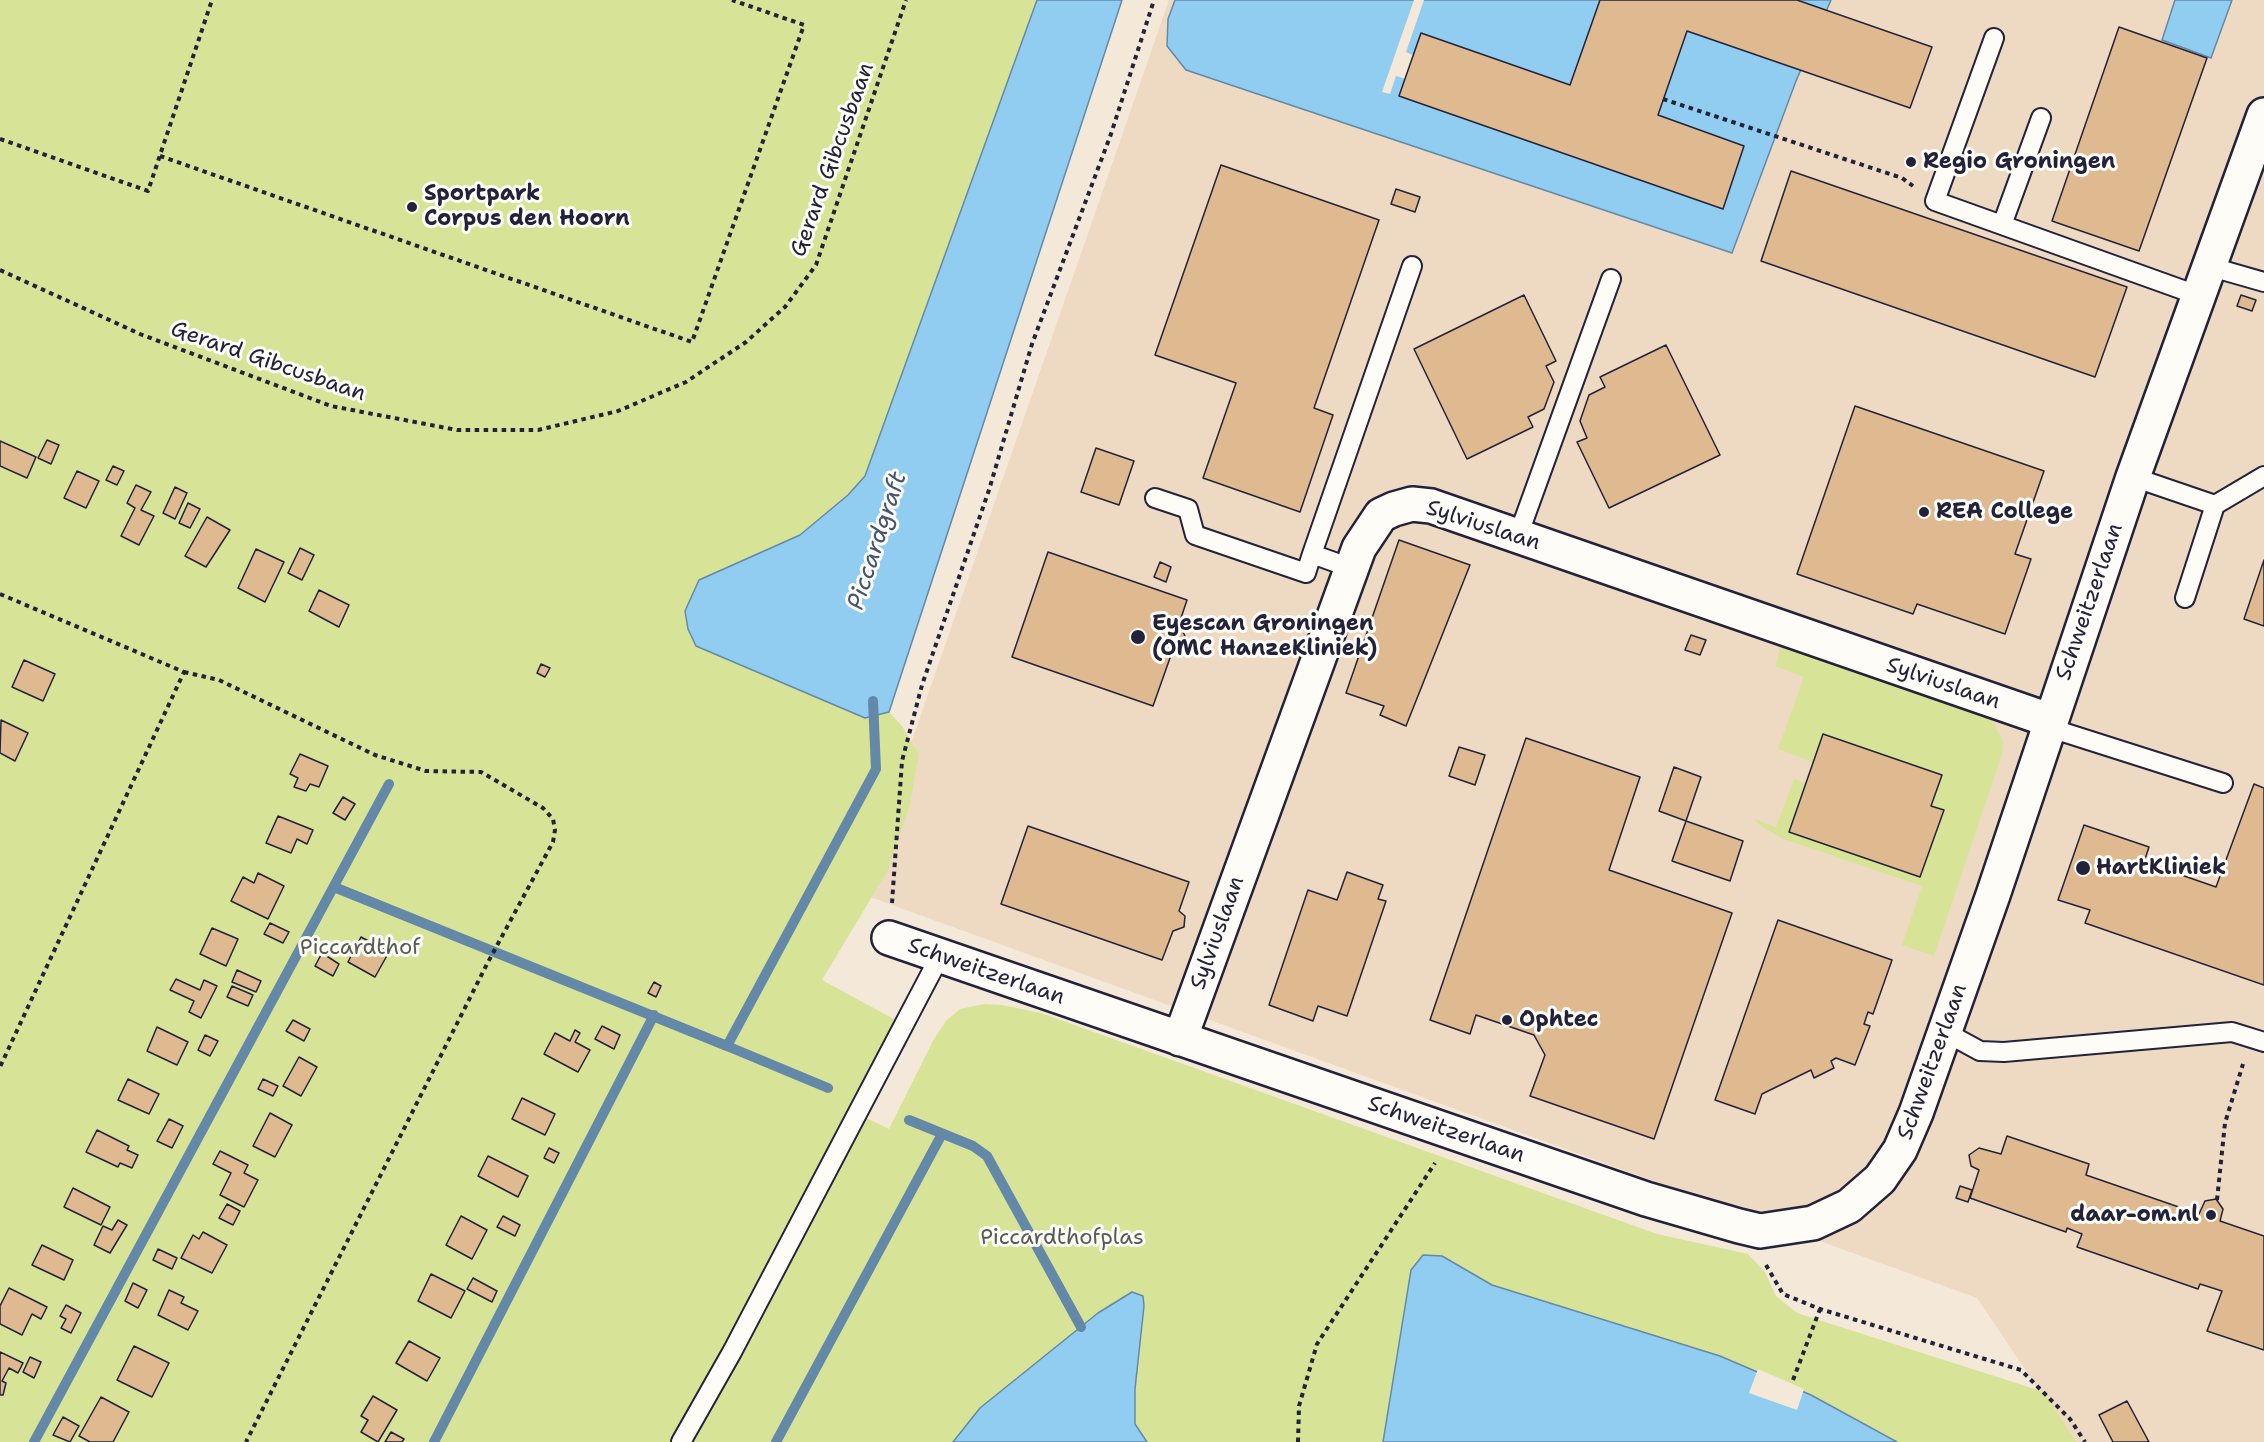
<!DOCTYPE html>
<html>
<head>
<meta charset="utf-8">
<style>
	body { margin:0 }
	canvas { display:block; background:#f4e8d8 }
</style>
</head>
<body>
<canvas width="2264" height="1442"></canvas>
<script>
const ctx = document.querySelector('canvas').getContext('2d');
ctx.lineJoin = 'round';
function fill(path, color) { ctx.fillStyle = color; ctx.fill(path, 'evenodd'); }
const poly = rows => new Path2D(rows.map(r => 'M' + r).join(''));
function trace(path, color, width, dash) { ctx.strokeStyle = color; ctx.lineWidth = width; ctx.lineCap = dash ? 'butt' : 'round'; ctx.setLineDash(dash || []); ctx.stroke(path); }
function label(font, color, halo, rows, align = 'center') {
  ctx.font = font + ' "Shantell Sans",sans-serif'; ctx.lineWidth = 6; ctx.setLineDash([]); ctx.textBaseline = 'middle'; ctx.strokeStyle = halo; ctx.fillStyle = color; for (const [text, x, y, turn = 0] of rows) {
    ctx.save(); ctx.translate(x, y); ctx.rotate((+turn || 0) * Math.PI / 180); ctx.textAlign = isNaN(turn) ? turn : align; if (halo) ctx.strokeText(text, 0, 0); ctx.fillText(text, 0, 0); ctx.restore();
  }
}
fill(poly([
	[1169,0,2264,0,2264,1442,2074,1442,1977,1298,859,893]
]), '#eedac2');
fill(poly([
	[0,0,1037,0,865,476,848,495,800,535,699,580,865,717,889,712,902,726,919,754,910,804,888,870,822,980,903,1024,862,1116,889,1129,934,1039,946,1021,960,1009,984,1004,1002,1005,1041,1013,1657,1234,1748,1254,1765,1272,1776,1296,1797,1313,2038,1390,2047,1397,2076,1442,0,1442],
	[1787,642,1978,711,1993,722,2003,741,2002,754,1934,956,1902,945,1922,886,1783,839,1758,824,1755,819,1776,827,1794,779,1806,783,1790,832,1920,877,1944,811,1931,806,1941,775,1823,734,1813,762,1778,749,1804,677,1775,666,1781,646]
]), '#d7e497');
const water = poly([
	[1037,0,1122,0,889,712,865,718,696,646,688,629,685,611,699,580,800,535,848,495,865,476,1037,0],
	[1175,0,1831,0,1796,81,1732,253,1186,70,1167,46,1168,19,1175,0],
	[2175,0,2232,0,2211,58,2162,40,2175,0],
	[1423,1255,1442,1256,1492,1285,1720,1356,1811,1395,1897,1442,1383,1442,1411,1270,1423,1255],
	[1132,1292,1143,1296,1144,1306,1135,1389,1135,1424,1147,1442,953,1442,980,1408,1098,1313,1132,1292]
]);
fill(water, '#90cdf0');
trace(water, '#6489a8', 1.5);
fill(poly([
	[1414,0,1424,0,1406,52,1413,55,1406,79,1396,76,1390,94,1382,92],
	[1758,1369,1804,1389,1797,1410,1749,1393]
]), '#f4e8d8');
trace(poly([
	[334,887,727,1046],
	[828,1088,727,1046,876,769,873,701],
	[909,1120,973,1146,987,1156,1081,1327],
	[34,1442,389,784],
	[434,1442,654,1015],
	[776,1442,942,1134]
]), '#6489a8', 10);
const building = poly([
	[1600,0,1797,0,1932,47,1910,108,1687,31,1658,115,1744,146,1723,209,1399,96,1421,33,1570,85,1600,0],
	[2119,27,2207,58,2139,251,2052,221,2119,27],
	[1221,165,1379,220,1314,408,1333,415,1300,512,1203,478,1236,383,1155,355,1221,165],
	[1791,171,2127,287,2095,377,1761,261,1791,171],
	[1396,189,1420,197,1415,212,1391,204,1396,189],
	[1524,295,1556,361,1546,366,1554,382,1544,409,1528,417,1533,427,1467,459,1414,349,1524,295],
	[2241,295,2256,300,2252,311,2237,306,2241,295],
	[1666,345,1720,455,1609,508,1577,442,1587,438,1580,421,1589,395,1605,387,1600,377,1666,345],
	[1855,406,2044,471,2015,554,2031,559,2005,634,1917,604,1913,614,1797,574,1855,406],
	[47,440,59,445,51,464,38,458,47,440],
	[0,441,36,457,27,478,0,466,0,441],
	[1096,448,1134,461,1119,505,1081,492,1096,448],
	[113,466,124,471,117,485,106,480,113,466],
	[77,471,99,481,86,508,64,498,77,471],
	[136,485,151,492,141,510,154,516,139,545,121,536,135,508,127,503,136,485],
	[175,487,187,493,175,519,163,513,175,487],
	[188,503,200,509,190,528,179,523,188,503],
	[207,517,230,530,206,567,185,556,207,517],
	[1399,540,1470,565,1406,726,1380,715,1384,706,1346,693,1399,540],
	[300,548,314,555,302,580,288,573,300,548],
	[256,549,284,562,265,602,238,588,256,549],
	[1048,552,1187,600,1179,624,1185,636,1176,641,1153,706,1012,657,1048,552],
	[2264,560,2264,626,2244,619,2264,560],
	[1160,562,1171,567,1166,582,1154,577,1160,562],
	[319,590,349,605,339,627,309,611,319,590],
	[1691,635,1706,640,1700,655,1685,650,1691,635],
	[24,660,55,674,43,701,12,687,24,660],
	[541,664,550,668,545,677,537,673,541,664],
	[1,720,28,733,15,761,0,753,1,720],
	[1823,734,1942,775,1931,806,1944,810,1920,877,1789,832,1823,734],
	[1526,738,1640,777,1609,870,1732,913,1654,1139,1530,1096,1545,1055,1534,1035,1476,1015,1470,1034,1430,1020,1526,738],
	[1459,747,1485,755,1475,785,1449,776,1459,747],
	[300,754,328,766,319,787,310,784,306,791,294,787,298,778,290,774,300,754],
	[1674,767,1701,777,1686,821,1659,811,1674,767],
	[2254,784,2264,788,2264,985,2085,923,2090,910,2058,900,2084,825,2149,847,2144,862,2216,887,2254,784],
	[343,797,355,804,345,820,333,813,343,797],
	[278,816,313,830,307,844,297,839,291,853,266,843,278,816],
	[1686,821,1743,841,1730,881,1672,861,1686,821],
	[1028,826,1189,882,1179,911,1185,916,1184,927,1173,931,1162,960,1001,904,1028,826],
	[1347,872,1383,885,1378,899,1386,901,1347,1016,1318,1006,1313,1021,1269,1005,1308,890,1337,900,1347,872],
	[258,873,284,886,268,919,231,901,243,877,254,883,258,873],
	[1778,920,1892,960,1873,1014,1868,1012,1864,1024,1870,1026,1855,1065,1836,1058,1831,1061,1834,1068,1814,1078,1811,1070,1762,1094,1755,1114,1715,1100,1778,920],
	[270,923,289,932,283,943,264,934,270,923],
	[212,928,238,939,226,966,200,954,212,928],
	[361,937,389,952,375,977,348,962,361,937],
	[322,953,339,964,333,976,315,966,322,953],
	[237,970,261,981,256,992,232,982,237,970],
	[176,979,200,990,204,980,217,986,201,1018,189,1012,194,1001,170,990,176,979],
	[654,982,661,986,656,997,648,993,654,982],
	[232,986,253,995,248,1006,227,997,232,986],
	[293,1020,310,1029,304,1041,286,1031,293,1020],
	[602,1026,620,1035,614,1049,595,1039,602,1026],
	[157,1027,188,1042,177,1065,147,1051,157,1027],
	[575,1030,580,1033,575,1042,590,1050,578,1072,544,1054,555,1033,570,1041,575,1030],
	[205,1035,218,1041,210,1056,198,1050,205,1035],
	[299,1057,317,1067,301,1096,283,1086,299,1057],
	[128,1079,159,1094,149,1114,118,1100,128,1079],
	[263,1079,278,1086,273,1096,258,1089,263,1079],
	[522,1098,555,1114,545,1135,512,1119,522,1098],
	[270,1113,292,1125,275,1157,253,1146,270,1113],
	[169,1119,183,1126,172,1148,157,1141,169,1119],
	[97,1130,129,1146,127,1150,138,1155,132,1168,120,1163,118,1167,86,1152,97,1130],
	[2007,1136,2089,1164,2086,1175,2199,1214,2205,1201,2216,1199,2223,1209,2220,1221,2264,1236,2264,1350,2207,1331,2222,1291,2200,1284,2198,1289,2077,1247,2082,1234,2067,1228,2066,1232,1970,1198,1979,1170,1971,1166,1969,1155,1979,1148,2001,1154,2007,1136],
	[549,1148,559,1153,554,1163,544,1158,549,1148],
	[220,1151,248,1165,244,1173,258,1180,244,1207,220,1195,231,1173,213,1164,220,1151],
	[488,1156,528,1176,518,1197,478,1176,488,1156],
	[1960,1186,1972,1190,1968,1202,1956,1198,1960,1186],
	[73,1188,110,1207,101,1225,64,1207,73,1188],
	[227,1204,240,1211,233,1225,219,1218,227,1204],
	[461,1216,487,1230,472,1259,446,1245,461,1216],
	[503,1216,520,1225,515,1236,497,1227,503,1216],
	[118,1220,127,1225,110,1253,94,1245,103,1226,112,1230,118,1220],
	[203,1232,227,1245,212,1273,181,1258,193,1235,199,1239,203,1232],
	[42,1245,73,1260,64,1280,32,1265,42,1245],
	[158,1249,177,1258,172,1269,153,1260,158,1249],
	[431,1274,465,1291,451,1318,418,1301,431,1274],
	[473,1278,497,1291,492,1302,467,1289,473,1278],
	[133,1283,147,1290,138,1308,125,1301,133,1283],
	[9,1288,47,1307,41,1319,32,1314,22,1335,0,1324,0,1306,9,1288],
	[169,1290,184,1297,181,1303,198,1311,188,1330,158,1315,169,1290],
	[66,1305,81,1313,71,1333,61,1328,66,1319,60,1316,66,1305],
	[409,1341,440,1358,427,1381,396,1363,409,1341],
	[134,1346,169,1363,152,1397,117,1380,134,1346],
	[0,1352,23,1363,18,1373,9,1368,2,1381,6,1383,3,1395,0,1395,0,1352],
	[30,1357,41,1362,34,1378,23,1372,30,1357],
	[373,1396,397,1410,378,1442,361,1432,368,1420,361,1416,373,1396],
	[101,1397,129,1412,113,1442,90,1442,79,1436,101,1397],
	[2127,1401,2149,1442,2113,1442,2099,1415,2127,1401],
	[63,1417,79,1426,70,1442,53,1435,63,1417],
	[391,1432,404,1439,402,1442,385,1442,391,1432]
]);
fill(building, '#dfba90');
trace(building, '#22223b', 1.5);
const lane = poly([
	[1994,38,1935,201,2197,295],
	[2002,225,2041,118],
	[2208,266,2264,282],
	[2133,477,2215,505,2264,476],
	[1155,498,1188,509,1195,535,1306,573,1312,554,1351,568],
	[1518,536,1611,279],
	[1312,554,1412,266],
	[2185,598,2215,505],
	[2047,727,2223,783],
	[1945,1032,1980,1051,2004,1052,2232,1032,2264,1042],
	[681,1442,732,1352,940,956]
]);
const street = poly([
	[889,938,1646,1199,1739,1226,1760,1231,1813,1223,1849,1206,1880,1179,1900,1150,1916,1113,1993,895,2133,477,2264,115],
	[1180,1039,1359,548,1381,515,1394,509,1412,504,1431,506,2049,720]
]);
trace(lane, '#22223b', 22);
trace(street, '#22223b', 38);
trace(poly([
	[1663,99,1902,178,1913,186],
	[0,139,148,191,212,0],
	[160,156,692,342,804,25,732,0],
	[0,270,140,334,331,406,457,430,538,430,618,411,686,382,746,342,785,307,816,265,906,0],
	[0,594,184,672,0,1067],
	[184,672,219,680,375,755,426,771,481,772,543,808,553,819,555,830,553,842,487,964,246,1442],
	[892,903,902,761,922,685,989,490,1032,344,1111,134,1154,0],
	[2217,1200,2225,1123,2243,1064],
	[1766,1265,1783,1294,1820,1309,2021,1370,2070,1419,2085,1442],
	[1793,1380,1820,1309],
	[1298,1442,1299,1406,1317,1344,1435,1163]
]), '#22223b', 4, [4.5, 4.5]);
trace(lane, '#fdfcf7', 18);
trace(street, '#fdfcf7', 33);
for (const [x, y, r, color] of [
	[1911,162,6,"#22223b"],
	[412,207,6,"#22223b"],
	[1924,512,6,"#22223b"],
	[1138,637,8,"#22223b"],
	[2083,868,8,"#22223b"],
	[1507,1020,6,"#22223b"],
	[2211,1215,6,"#22223b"]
]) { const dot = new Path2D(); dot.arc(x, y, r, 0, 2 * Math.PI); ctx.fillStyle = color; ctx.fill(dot); trace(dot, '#fdfcf7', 2); }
label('22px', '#22223b', '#fdfcf7', [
	["Gerard Gibcusbaan",833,160,-70],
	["Gerard Gibcusbaan",268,362,19],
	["Sylviuslaan",1483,526,18],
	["Schweitzerlaan",2090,602,-71],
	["Sylviuslaan",1943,684,19],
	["Sylviuslaan",1218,933,-70],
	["Schweitzerlaan",986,972,19],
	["Schweitzerlaan",1933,1062,-70],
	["Schweitzerlaan",1446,1130,19]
]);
label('bold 22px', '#22223b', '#fdfcf7', [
	["Regio Groningen",1923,162],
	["Sportpark",424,194],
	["Corpus den Hoorn",424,219],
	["REA College",1936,512],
	["Eyescan Groningen",1152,624],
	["(OMC HanzeKliniek)",1152,649],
	["HartKliniek",2096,868],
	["Ophtec",1519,1020],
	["daar-om.nl",2199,1215,"right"]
], 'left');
label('22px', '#585c57', '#fdfcf7', [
	["Piccardthof",360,948],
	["Piccardthofplas",1062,1238]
]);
label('italic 24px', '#435571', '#fdfcf7', [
	["Piccardgraft",878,541,-72]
]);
</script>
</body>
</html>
